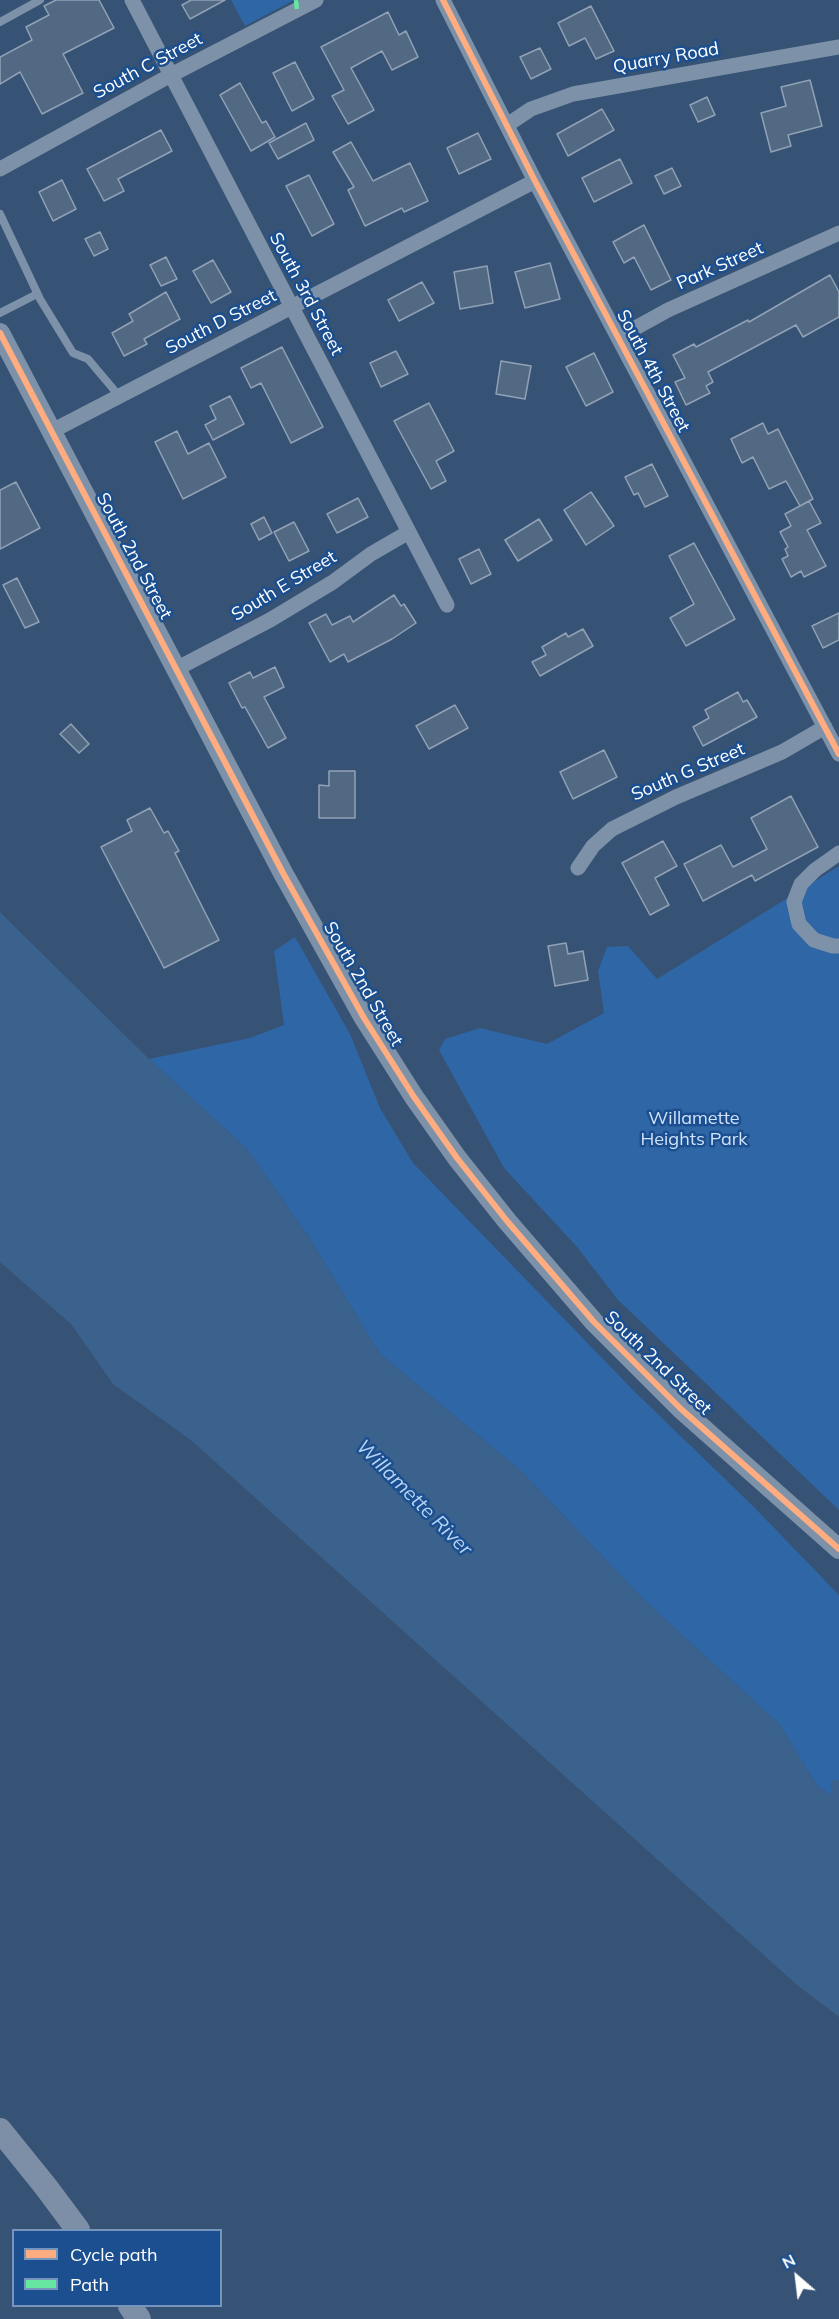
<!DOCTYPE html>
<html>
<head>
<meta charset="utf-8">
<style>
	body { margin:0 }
	#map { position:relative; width:839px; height:2319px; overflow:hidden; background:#365274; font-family:Mulish,sans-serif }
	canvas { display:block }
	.legend { position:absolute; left:12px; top:2229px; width:210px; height:78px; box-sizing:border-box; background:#1b4f8f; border:2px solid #7695bc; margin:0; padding:8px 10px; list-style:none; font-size:18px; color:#fff }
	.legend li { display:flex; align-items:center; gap:12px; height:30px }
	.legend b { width:30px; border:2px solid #7695bc }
	.north { position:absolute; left:767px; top:2247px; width:60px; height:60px; -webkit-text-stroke:4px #1b4f8f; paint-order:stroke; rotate:332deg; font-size:16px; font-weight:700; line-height:24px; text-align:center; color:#fff }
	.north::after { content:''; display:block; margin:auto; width:21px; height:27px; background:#fff; clip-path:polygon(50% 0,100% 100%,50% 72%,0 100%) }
</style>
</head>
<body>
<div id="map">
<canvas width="839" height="2319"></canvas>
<ul class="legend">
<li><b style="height:8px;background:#ffac80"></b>Cycle path</li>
<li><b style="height:8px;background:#66e7a1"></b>Path</li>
</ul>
<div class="north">N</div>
</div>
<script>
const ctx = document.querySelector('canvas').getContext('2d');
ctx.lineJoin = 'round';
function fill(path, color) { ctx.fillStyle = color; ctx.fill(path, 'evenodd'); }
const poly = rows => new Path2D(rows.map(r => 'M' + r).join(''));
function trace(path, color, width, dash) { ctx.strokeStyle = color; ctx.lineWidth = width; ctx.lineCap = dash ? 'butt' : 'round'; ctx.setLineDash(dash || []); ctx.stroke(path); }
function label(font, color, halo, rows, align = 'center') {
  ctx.font = font + ' Mulish,sans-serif'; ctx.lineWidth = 5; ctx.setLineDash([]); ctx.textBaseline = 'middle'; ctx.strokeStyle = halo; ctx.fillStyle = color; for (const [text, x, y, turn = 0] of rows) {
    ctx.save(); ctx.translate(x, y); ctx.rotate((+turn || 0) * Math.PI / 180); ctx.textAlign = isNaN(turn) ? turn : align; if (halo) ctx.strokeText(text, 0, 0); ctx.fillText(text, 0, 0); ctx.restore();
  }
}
fill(poly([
	[231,0,294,0,245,26],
	[839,866,839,1510,618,1300,577,1247,504,1168,439,1050,445,1039,480,1028,547,1044,604,1013,598,971,607,947,628,946,657,979],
	[295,937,350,1034,380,1108,413,1163,634,1391,753,1506,839,1595,839,1780,835,1781,832,1795,818,1787,779,1724,643,1599,521,1471,380,1354,308,1236,247,1149,149,1059,250,1038,284,1025,274,951]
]), '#2f66a5');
fill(poly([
	[0,912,149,1059,247,1149,308,1236,380,1354,521,1471,643,1599,779,1724,818,1787,832,1795,831,1781,839,1780,839,2017,797,1985,192,1441,113,1384,71,1324,0,1262]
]), '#3b618d');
const building = poly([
	[56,0,99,0,114,28,63,54,83,93,42,114,20,72,0,84,0,57,32,40,26,27,49,15,44,6,56,0],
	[191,0,225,0,190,19,182,5,191,0],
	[591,6,614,51,596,59,585,38,569,46,558,23,591,6],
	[388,12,399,35,406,31,418,57,392,70,382,51,351,68,374,110,348,124,332,96,344,90,321,47,388,12],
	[540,48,551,69,531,79,520,57,540,48],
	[295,62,314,99,292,111,273,73,295,62],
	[810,80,822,126,788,135,791,146,771,152,761,113,786,106,781,87,810,80],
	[240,83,262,123,266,121,275,137,251,151,220,95,240,83],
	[707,97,715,115,698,122,690,105,707,97],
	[602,109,614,130,568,156,557,134,602,109],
	[306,123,314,140,278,159,269,143,306,123],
	[161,130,172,151,118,179,124,191,104,201,87,169,161,130],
	[478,133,491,159,459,174,447,148,478,133],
	[351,142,373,181,410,163,428,201,404,212,402,208,365,226,348,190,354,187,333,152,351,142],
	[620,159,632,183,594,202,582,178,620,159],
	[672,168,681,186,664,194,655,176,672,168],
	[309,175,334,224,312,236,286,186,309,175],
	[62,180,76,209,53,221,39,192,62,180],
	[644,225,671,280,651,290,634,257,624,263,613,242,644,225],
	[100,232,108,249,94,256,85,239,100,232],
	[166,257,177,279,161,286,150,265,166,257],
	[213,260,231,292,211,303,193,271,213,260],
	[550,263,560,299,525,308,515,272,550,263],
	[487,266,493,303,460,309,454,272,487,266],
	[830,275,839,292,839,317,803,337,796,325,708,372,713,382,706,386,710,393,686,405,675,382,685,378,673,355,694,344,696,347,748,320,749,322,830,275],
	[422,282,434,303,399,321,388,300,422,282],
	[166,292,180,319,144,339,147,344,124,356,112,333,133,321,129,314,166,292],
	[282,347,323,427,291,443,261,383,251,388,241,368,282,347],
	[396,351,408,374,381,387,370,363,396,351],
	[594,353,613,392,586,406,566,367,594,353],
	[501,361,531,366,525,399,496,394,501,361],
	[230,396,244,424,213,440,205,425,216,419,210,406,230,396],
	[429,403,454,451,436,461,446,481,431,489,394,421,429,403],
	[763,423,768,434,778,429,813,499,800,506,786,481,769,489,753,457,742,463,731,439,763,423],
	[177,431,188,454,209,443,226,477,183,499,155,442,177,431],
	[652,464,668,496,645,507,638,493,634,495,625,477,652,464],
	[16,482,40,528,0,549,0,490,16,482],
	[591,492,614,526,586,545,564,510,591,492],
	[358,498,368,517,337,533,327,514,358,498],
	[809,501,821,523,807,530,826,566,804,577,801,571,791,577,782,559,788,556,785,549,788,547,780,532,791,526,785,514,809,501],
	[264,517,272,533,259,540,251,524,264,517],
	[539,519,552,540,518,561,505,540,539,519],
	[294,522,309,551,289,561,274,532,294,522],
	[694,543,735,619,686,646,670,618,694,604,669,556,694,543],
	[479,549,491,574,471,584,459,559,479,549],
	[17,578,39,622,25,628,3,585,17,578],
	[394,595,401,606,404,604,416,623,392,639,348,662,344,654,330,662,309,623,326,614,332,625,350,616,353,622,394,595],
	[839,613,839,640,823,648,812,626,839,613],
	[583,629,593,646,540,676,532,662,546,655,542,647,566,633,568,637,583,629],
	[275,667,284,687,264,697,286,738,268,748,245,707,242,708,229,683,250,672,253,678,275,667],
	[738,692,743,702,747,700,757,717,703,746,693,727,709,718,705,710,738,692],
	[455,705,468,728,429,749,416,726,455,705],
	[71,724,89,744,79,753,60,734,71,724],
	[604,750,617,777,573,799,560,772,604,750],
	[329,771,355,771,355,818,319,818,319,785,329,786,329,771],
	[791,796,818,847,755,881,752,875,703,901,684,864,721,845,733,867,767,849,751,818,791,796],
	[150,808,164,833,168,831,179,851,175,853,219,940,164,968,101,847,132,831,127,820,150,808],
	[663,841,677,866,655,878,669,905,650,915,622,863,663,841],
	[566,943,568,954,583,951,588,980,555,986,548,946,566,943]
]);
fill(building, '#526984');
trace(building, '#92a2b6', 1.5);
trace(poly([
	[0,22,40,0],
	[0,214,40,299,73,353,88,359,120,397],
	[0,313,37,294]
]), '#7d92a8', 8);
trace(poly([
	[132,0,447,605],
	[443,0,535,181,839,754],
	[507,125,531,109,573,94,839,47],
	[0,169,171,75,316,0],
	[619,337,668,310,839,233],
	[52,431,535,181],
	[176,669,270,620,333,582,371,554,409,532],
	[839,853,815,870,801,884,794,902,799,924,814,940,833,946,839,946],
	[578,868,593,846,612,829,676,797,782,752,825,727]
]), '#7d92a8', 15);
trace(poly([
	[0,333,283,873,364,1018,414,1097,457,1158,507,1221,594,1322,681,1409,839,1549]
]), '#7d92a8', 20);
trace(poly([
	[0,2130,46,2187,78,2230],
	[130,2306,139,2319]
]), '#7d8ea7', 24);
trace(poly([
	[296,0,297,10]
]), '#66e7a1', 4.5, [9, 4.5]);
trace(poly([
	[443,0,535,181,839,754],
	[0,333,283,873,364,1018,414,1097,457,1158,507,1221,594,1322,681,1409,839,1549]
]), '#ffac80', 6);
label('18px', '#fff', '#1b4f8f', [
	["Quarry Road",666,58,-10],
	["South C Street",148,66,-28],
	["Park Street",720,266,-24],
	["South 3rd Street",306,294,62],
	["South D Street",221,322,-27],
	["South 4th Street",653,371,62],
	["South 2nd Street",134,556,62],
	["South E Street",284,586,-31],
	["South G Street",688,772,-23],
	["South 2nd Street",363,984,60],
	["South 2nd Street",658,1363,44]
]);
label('18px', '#cfe3fa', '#1b4f8f', [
	["Willamette",694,1119],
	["Heights Park",694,1140]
]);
label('italic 20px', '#b5d3f5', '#1b4f8f', [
	["Willamette River",414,1498,45]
]);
</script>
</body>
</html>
